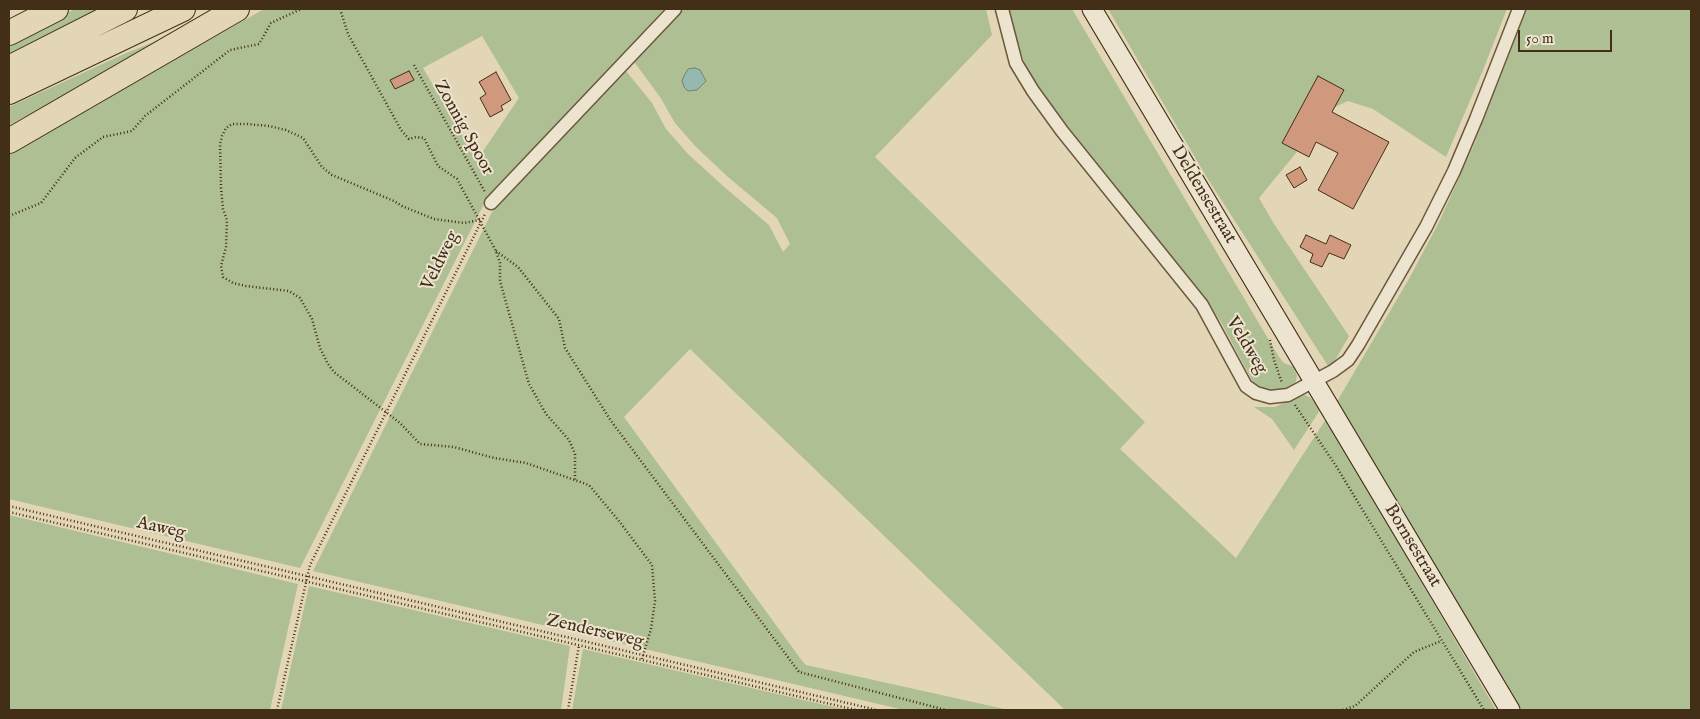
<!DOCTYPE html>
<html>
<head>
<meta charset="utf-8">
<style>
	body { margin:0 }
	#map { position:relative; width:1700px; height:719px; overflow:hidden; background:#e3d6b7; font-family:"IM FELL English",serif }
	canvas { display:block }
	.frame { position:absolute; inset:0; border:10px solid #432e17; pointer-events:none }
	.scale { position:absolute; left:1518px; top:30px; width:94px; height:22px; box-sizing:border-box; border:2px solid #432e17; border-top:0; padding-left:6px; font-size:15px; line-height:18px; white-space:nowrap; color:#432e17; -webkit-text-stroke:4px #ede4d0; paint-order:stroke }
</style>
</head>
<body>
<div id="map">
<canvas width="1700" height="719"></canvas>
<div class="frame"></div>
<div class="scale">50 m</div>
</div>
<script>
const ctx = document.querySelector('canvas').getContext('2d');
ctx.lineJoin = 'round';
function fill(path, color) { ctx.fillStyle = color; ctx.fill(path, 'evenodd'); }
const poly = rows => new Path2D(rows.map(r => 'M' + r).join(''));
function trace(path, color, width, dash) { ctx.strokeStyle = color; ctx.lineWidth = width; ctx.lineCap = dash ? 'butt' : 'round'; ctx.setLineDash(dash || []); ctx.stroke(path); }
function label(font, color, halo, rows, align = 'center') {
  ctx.font = font + ' "IM FELL English",serif'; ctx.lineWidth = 4; ctx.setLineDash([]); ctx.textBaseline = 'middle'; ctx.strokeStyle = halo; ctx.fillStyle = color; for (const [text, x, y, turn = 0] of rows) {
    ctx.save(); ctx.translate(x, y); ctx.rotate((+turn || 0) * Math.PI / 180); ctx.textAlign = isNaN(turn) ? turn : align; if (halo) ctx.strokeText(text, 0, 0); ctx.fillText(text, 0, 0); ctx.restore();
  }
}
fill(poly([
	[75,9,107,9,9,57,9,42],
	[264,9,664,9,628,50,494,190,484,204,300,568,9,499,9,154],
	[482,36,519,98,477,160,423,68],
	[683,9,986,9,992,35,875,157,1145,422,1120,449,1236,558,1326,419,1496,710,1065,710,690,349,624,417,803,662,806,665,1009,710,904,710,313,571,492,212,626,71,652,103,666,129,688,154,722,185,769,225,783,252,790,244,777,218,728,177,696,147,675,123,660,97,635,63,635,60],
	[1008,9,1072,9,1279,357,1284,363,1294,367,1297,376,1296,381,1291,387,1284,391,1262,390,1253,382,1222,324,1207,301,1042,94,1025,64,1019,49],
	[1108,9,1507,9,1483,70,1446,157,1373,109,1348,101,1333,108,1259,198,1274,224,1349,336,1330,369,1206,176],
	[1527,9,1691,9,1691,710,1517,710,1335,405,1410,277,1439,222,1473,147],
	[198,24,152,50,9,125,9,107,124,54],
	[1305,395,1311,398,1320,410,1294,450,1272,419,1254,407,1275,407,1298,396],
	[9,515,298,584,270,710,9,710],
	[309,586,570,646,561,710,281,710],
	[583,649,738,685,847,710,572,710]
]), '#adbf93');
const water = poly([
	[695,68,700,70,706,81,697,90,688,91,684,87,682,81,684,76,688,69,695,68]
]);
fill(water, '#95b9af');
trace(water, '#748172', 1);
const building = poly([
	[409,71,414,80,395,89,390,80,409,71],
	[496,72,511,100,501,106,503,110,490,117,480,98,486,94,479,82,496,72],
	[1318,76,1344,90,1332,112,1389,142,1353,209,1318,190,1338,153,1316,142,1309,157,1282,143,1318,76],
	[1300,167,1307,180,1294,188,1286,175,1300,167],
	[1306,235,1326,244,1330,235,1351,245,1344,259,1329,253,1322,267,1310,262,1313,254,1300,247,1306,235]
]);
fill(building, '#d0987c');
trace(building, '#432e17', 1);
const street = poly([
	[1002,9,1016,63,1033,91,1062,131,1202,305,1246,386,1256,393,1270,397,1288,395,1333,371,1348,360,1358,345,1426,227,1454,171,1476,119,1519,9],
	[491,203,675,9]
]);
const secondary = poly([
	[1092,9,1510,710]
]);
const highway = poly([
	[9,33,56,9],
	[9,68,125,9],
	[9,92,183,9],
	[9,141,237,9]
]);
trace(street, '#6b583f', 15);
trace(secondary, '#432e17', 21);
trace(highway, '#432e17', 26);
trace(poly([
	[340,9,348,34,401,130,409,139,416,137,424,138,438,166,457,179,496,251,500,263,500,281,529,384,546,414,569,440,575,454,575,480],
	[414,65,485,192],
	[9,216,41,203,75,158,103,137,132,131,145,116,230,50,259,44,271,23,301,9],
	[480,220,464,223,434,219,402,206,394,201,332,175,322,167,303,138,286,130,269,126,247,124,232,124,226,128,222,136,220,144,221,188,223,209,227,220,226,247,221,266,223,277,233,283,246,286,289,291,300,298,312,319,320,348,328,364,334,372,400,423,420,444,454,447,494,458,526,463,589,485,619,521,652,565,655,601,651,629,642,659],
	[496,251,518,267,559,319,565,348,611,421,799,672,946,710],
	[1270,340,1274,360,1282,383],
	[1295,405,1336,466,1484,710],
	[9,506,877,710],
	[9,512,856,710],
	[277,710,310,565,485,214],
	[568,710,579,645],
	[1343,710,1355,706,1414,652,1441,641]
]), '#432e17', 2.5, [1, 2.5]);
trace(street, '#ede4d0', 12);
trace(secondary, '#ede4d0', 19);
trace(highway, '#e3d6b7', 24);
label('18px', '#432e17', '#ede4d0', [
	["Zonnig Spoor",463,128,61],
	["Deldensestraat",1203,195,59],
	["Veldweg",441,261,-64],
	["Veldweg",1246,346,59],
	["Aaweg",161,529,13],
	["Bornsestraat",1412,546,59],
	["Zenderseweg",595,632,13]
]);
</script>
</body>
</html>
